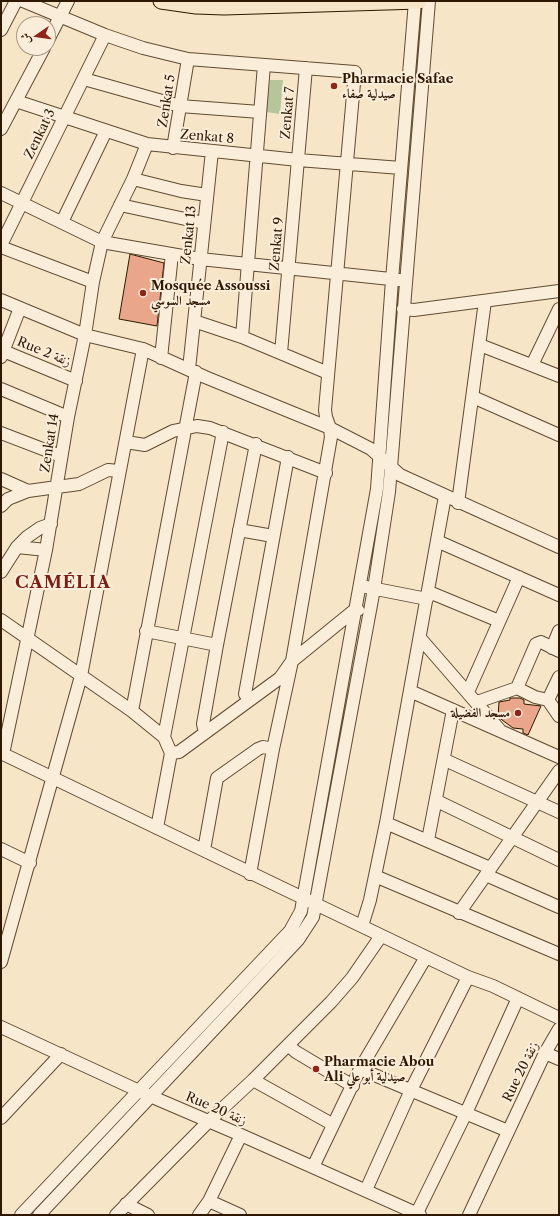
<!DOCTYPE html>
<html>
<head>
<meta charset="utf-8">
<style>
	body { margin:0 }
	#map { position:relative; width:560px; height:1216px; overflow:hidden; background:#f7e5c7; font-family:"Libre Caslon Text",Amiri,serif }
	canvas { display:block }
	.frame { position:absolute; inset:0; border:2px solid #2e1801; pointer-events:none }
	.north { position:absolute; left:16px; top:16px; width:40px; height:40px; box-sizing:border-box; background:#faeedb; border:1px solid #a89884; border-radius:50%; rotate:257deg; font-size:11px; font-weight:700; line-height:16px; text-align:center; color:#2e1801 }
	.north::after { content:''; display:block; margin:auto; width:14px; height:18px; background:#8f2418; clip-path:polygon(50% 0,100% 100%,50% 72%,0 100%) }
</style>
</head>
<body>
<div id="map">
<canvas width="560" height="1216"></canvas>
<div class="frame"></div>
<div class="north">ش</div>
</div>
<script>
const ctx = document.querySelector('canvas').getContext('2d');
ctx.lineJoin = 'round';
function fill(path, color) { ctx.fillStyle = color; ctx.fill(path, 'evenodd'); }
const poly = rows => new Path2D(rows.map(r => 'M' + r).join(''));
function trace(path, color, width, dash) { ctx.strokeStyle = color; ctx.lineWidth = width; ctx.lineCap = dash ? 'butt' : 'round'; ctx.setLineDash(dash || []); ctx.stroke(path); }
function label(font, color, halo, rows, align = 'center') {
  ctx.font = font + ' "Libre Caslon Text",Amiri,serif'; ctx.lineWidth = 4; ctx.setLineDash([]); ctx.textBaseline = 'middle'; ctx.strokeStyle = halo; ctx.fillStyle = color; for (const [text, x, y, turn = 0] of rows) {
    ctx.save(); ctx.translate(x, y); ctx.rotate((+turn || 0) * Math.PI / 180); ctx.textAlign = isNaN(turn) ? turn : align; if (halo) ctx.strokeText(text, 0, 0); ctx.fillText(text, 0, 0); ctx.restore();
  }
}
fill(poly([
	[270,80,283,80,280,114,266,112]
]), '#b7c69a');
const building = poly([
	[130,254,164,263,157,326,119,319,130,254],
	[510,698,520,698,524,700,524,704,541,706,528,735,523,733,523,729,513,728,498,717,499,702,510,700,510,698]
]);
fill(building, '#eaa68b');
trace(building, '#2e1801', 1);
const minor = poly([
	[23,1,105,35,143,48,188,59,355,72,325,410,326,417,330,428,331,437,292,661,273,749,250,874],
	[1,30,16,1],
	[48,40,68,1],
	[84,79,180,106,260,112],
	[16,101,147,144,298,160,401,168],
	[1,129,44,48],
	[173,148,188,59],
	[133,179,181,191,207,195],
	[1,193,102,242,200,259,400,280],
	[120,205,204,223],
	[62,222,106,131],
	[1,245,105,35],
	[1,247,93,282],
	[1,300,85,335,143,349,205,377,330,428,371,449,400,475,559,547],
	[403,309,414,310,559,291],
	[194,321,242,337,328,373],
	[242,337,264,65],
	[480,345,559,376],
	[1,350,76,381],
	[281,353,306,68],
	[1,357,20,308],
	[161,358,172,254],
	[532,365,559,309],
	[189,369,212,151],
	[1,389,68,417],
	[473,397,559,435],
	[1,433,61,456],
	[126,442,145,445,173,431,197,426,210,428,326,473],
	[1,479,28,491],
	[458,503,485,301],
	[1,506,8,499,28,491,79,484,108,470,119,471],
	[239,530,273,536],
	[437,541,559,595],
	[17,547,46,550],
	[1,572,17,547,27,537,40,528,51,524],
	[366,587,427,599],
	[429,592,499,621],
	[1,620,132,711,164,737,171,753,157,828],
	[146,631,217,645],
	[420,638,499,729],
	[552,648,559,631],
	[517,688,536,644,541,642,559,651],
	[410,691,559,757],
	[468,692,519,577],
	[249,700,245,694,288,457],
	[548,700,559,677],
	[477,702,517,688,535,697,548,700,559,716],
	[132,711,196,372],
	[205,733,203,724,217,645,256,444],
	[164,737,223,432],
	[1,753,426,957,468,977,493,986,559,1018],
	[171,753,179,752,280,678,292,661,356,609,358,610],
	[3,754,46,550,68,417,85,335,93,282,102,242,133,179,147,144],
	[445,760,559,812],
	[437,801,559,860],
	[386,823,490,868],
	[428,840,453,710],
	[1,849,30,863],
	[204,850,217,778,258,749,263,747,273,749],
	[486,875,559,907],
	[375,876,559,954],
	[459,913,559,771],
	[362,926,370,900,386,823,445,496],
	[1,962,81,676,143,349],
	[1,1027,150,1096,241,1135,420,1215],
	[288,1045,296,1052,353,1086],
	[545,1053,559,1059],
	[360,1069,508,1131],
	[253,1080,332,1124],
	[1,1118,61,1054],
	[313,1167,360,1069,426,957],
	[366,1190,411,1090,468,977],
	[209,1201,240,1215],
	[126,1204,148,1215],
	[21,1215,290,931,301,911,377,489,392,280,415,1],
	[39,1215,298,940,313,917,374,589,389,492,429,1],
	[116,1215,209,1121,253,1080,331,1002,352,978,381,936],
	[199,1215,209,1201,241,1135],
	[416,1215,466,1113,518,998],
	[469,1215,545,1053,559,1029]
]);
const major = poly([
	[161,1,196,6,224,7,419,1]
]);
trace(minor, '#604b32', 14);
trace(major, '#2e1801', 17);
trace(minor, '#faeedb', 12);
trace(major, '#f7e5c7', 15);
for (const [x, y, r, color] of [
	[334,86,4,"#8f2418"],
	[143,293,4,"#8f2418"],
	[518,713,4,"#8f2418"],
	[316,1069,4,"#8f2418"]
]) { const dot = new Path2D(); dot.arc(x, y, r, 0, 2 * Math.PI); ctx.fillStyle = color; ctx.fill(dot); trace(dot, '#faeedb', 1.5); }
label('bold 13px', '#2e1801', '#faeedb', [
	["Pharmacie Safae",342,79],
	["صيدلية صفاء",342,94],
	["Mosquée Assoussi",151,286],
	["مسجد السوسي",151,301],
	["مسجد الفضيلة",510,713,"right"],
	["Pharmacie Abou",324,1062],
	["Ali صيدلية أبو علي",324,1077]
], 'left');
label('13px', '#2e1801', '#faeedb', [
	["Zenkat 5",167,101,-81],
	["Zenkat 7",288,113,-85],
	["Zenkat 3",40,134,-64],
	["Zenkat 8",207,137,5],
	["Zenkat 13",189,235,-84],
	["Zenkat 9",277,244,-85],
	["Rue 2 زنقة",44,352,22],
	["Zenkat 14",50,443,-81],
	["Rue 20 زنقة",521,1072,-64],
	["Rue 20 زنقة",216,1109,23]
]);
ctx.letterSpacing = '1px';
label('bold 17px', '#7a1f14', '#faeedb', [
	["CAMÉLIA",63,583]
]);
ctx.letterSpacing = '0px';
</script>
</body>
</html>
